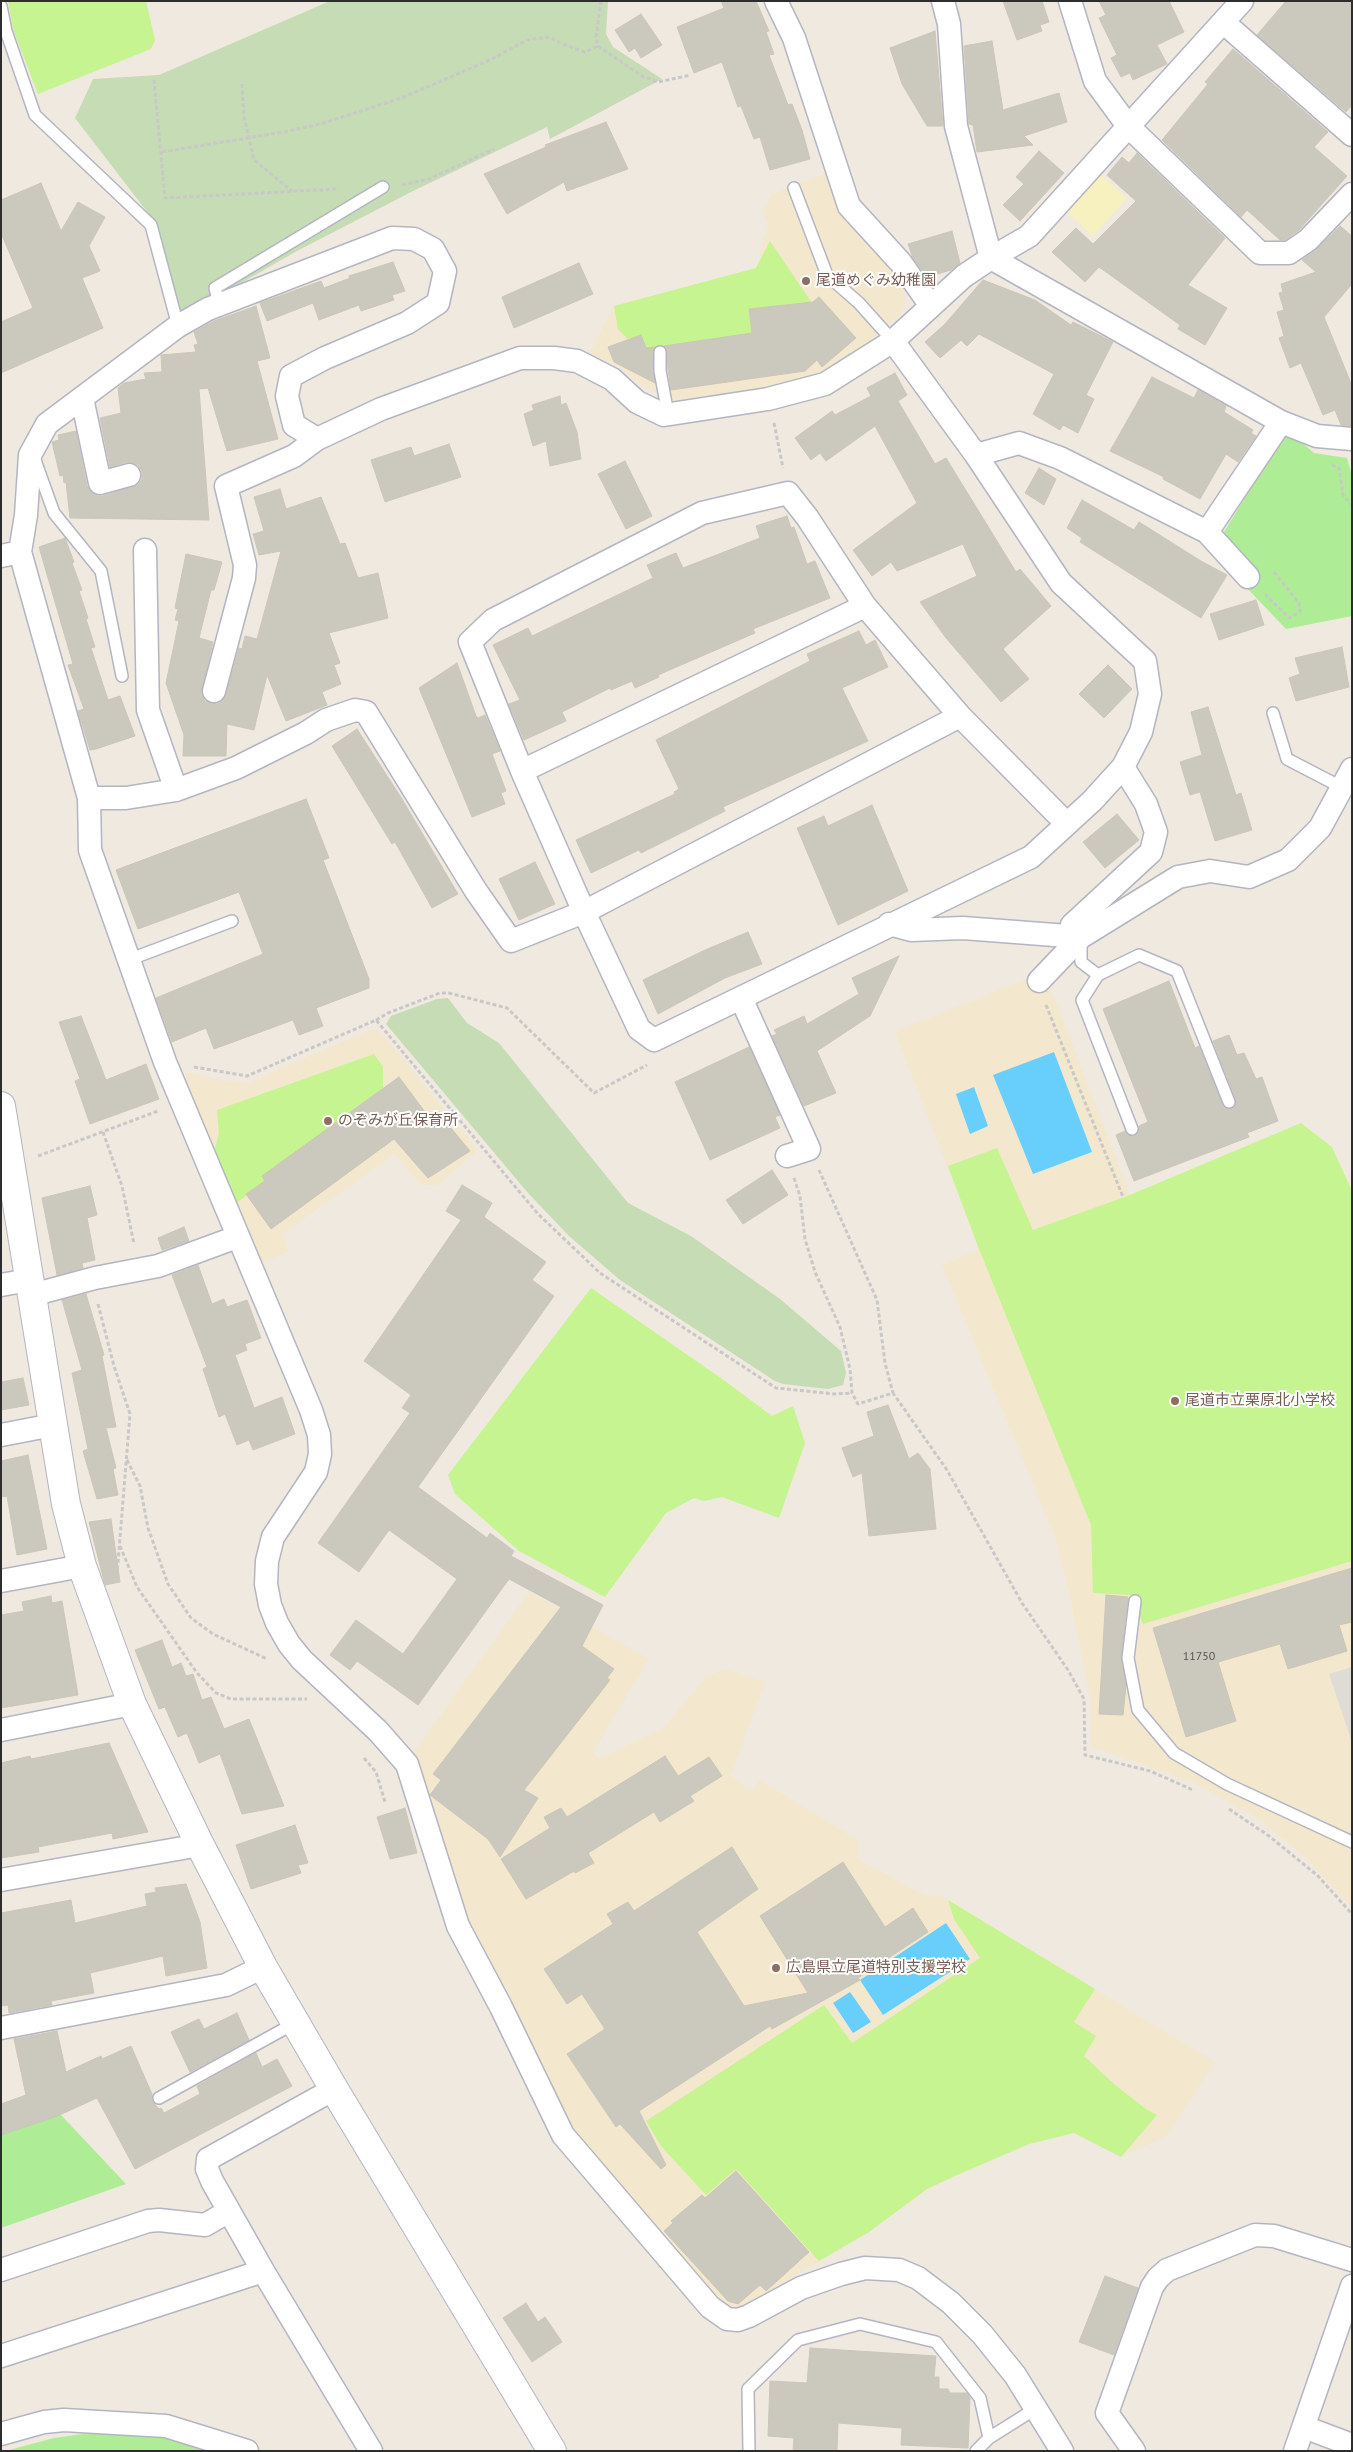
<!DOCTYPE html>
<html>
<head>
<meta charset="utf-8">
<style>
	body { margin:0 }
	#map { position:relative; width:1353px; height:2452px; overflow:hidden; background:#f0e9df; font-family:"PT Sans",sans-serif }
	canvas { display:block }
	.frame { position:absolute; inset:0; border:2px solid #2d2d2d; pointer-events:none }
</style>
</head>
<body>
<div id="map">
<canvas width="1353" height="2452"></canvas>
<div class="frame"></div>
</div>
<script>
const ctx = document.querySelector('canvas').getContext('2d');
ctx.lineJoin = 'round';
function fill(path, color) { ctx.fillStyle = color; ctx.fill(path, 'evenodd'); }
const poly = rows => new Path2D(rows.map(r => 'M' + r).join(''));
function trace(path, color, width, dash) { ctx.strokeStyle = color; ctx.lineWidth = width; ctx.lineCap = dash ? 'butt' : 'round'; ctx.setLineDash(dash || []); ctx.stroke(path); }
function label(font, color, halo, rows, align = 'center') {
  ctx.font = font + ' "PT Sans","Noto Sans JP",sans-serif'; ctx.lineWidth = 4; ctx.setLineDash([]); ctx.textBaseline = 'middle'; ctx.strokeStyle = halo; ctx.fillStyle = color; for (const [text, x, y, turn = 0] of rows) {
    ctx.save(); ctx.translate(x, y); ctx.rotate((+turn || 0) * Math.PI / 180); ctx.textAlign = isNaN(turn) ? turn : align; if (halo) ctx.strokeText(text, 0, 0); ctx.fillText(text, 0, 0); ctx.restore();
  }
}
fill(poly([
	[829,172,899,274,904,287,905,304,901,314,838,369,812,381,675,402,641,385,618,366,589,354,614,306,756,268,768,225,763,210,772,194],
	[1030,977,1051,988,1130,1195,1301,1123,1332,1147,1352,1191,1352,1908,1305,1857,1256,1817,1192,1782,1090,1746,1091,1702,1070,1596,1055,1537,942,1265,979,1249,895,1032],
	[372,1029,378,1030,385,1037,478,1150,438,1185,421,1185,395,1154,284,1233,288,1252,259,1264,184,1079,185,1074,189,1072,218,1080,248,1083],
	[529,1592,649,1659,593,1752,599,1758,663,1729,707,1676,726,1669,765,1682,731,1776,752,1792,760,1780,859,1841,857,1858,925,1896,940,1895,1215,2062,1167,2136,1121,2157,1074,2133,1029,2144,927,2189,869,2232,733,2312,724,2309,580,2140,468,1922,448,1868,414,1752]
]), '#f3e8cd');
fill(poly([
	[1292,434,1314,453,1347,458,1352,476,1352,616,1286,629,1244,585,1233,546,1224,532,1281,439],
	[1,2106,61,2115,126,2184,1,2228],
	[105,2431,159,2436,206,2451,5,2451,54,2438]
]), '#afec96');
fill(poly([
	[1100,174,1127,198,1093,236,1067,212]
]), '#f7f1bf');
fill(poly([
	[330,1,608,1,606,34,613,47,662,79,550,139,547,127,413,191,297,251,182,317,178,314,155,222,75,118,93,79,159,75],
	[448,998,467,1023,499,1043,628,1203,691,1236,780,1299,841,1351,846,1373,843,1385,828,1389,783,1384,775,1381,620,1280,569,1236,528,1193,386,1024,391,1016,437,999]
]), '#c6dcb4');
fill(poly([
	[8,1,146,1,155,40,151,49,38,94,13,29],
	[770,241,812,303,791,321,788,305,749,309,752,333,663,346,660,352,649,357,641,335,628,339,618,329,614,306,756,268],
	[374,1054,383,1067,383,1093,235,1204,214,1151,219,1134,217,1110],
	[1301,1123,1332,1147,1352,1191,1352,1561,1143,1624,1131,1595,1093,1593,1091,1525,979,1249,948,1166,997,1148,1033,1230,1130,1195],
	[591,1288,725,1381,772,1416,793,1406,805,1443,779,1518,722,1497,704,1501,694,1498,666,1513,605,1597,519,1551,455,1494,448,1475],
	[948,1900,1095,1989,1074,2022,1096,2036,1084,2056,1115,2085,1146,2109,1157,2115,1121,2157,1074,2133,1029,2144,957,2175,927,2189,869,2232,819,2261,736,2169,706,2195,661,2146,646,2121,824,2005,852,2043,980,1958,954,1919]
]), '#c5f491');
fill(poly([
	[1352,1667,1352,1743,1329,1674]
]), '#dfdcd6');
fill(poly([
	[1054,1052,1092,1152,1033,1174,993,1075],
	[974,1087,988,1126,970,1134,956,1094],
	[946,1923,970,1959,883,2015,860,1980],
	[850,1992,871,2022,853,2033,833,2003]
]), '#68cefc');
const building = poly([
	[721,1,756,1,769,31,766,32,774,54,769,55,788,105,792,104,802,130,810,159,770,170,760,137,754,139,741,106,738,107,722,62,694,73,677,27,724,8,721,1],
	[1003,1,1042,1,1049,22,1040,25,1042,31,1017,40,1003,1],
	[1099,1,1169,1,1184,32,1157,45,1167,64,1133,80,1130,73,1121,77,1111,58,1117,55,1099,18,1106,15,1099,1],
	[1286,1,1352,1,1352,105,1346,112,1257,35,1286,1],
	[641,14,662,45,641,58,635,48,629,52,615,30,641,14],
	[935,31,943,126,927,126,902,84,890,48,935,31],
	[992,41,1003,110,1059,93,1067,122,1024,136,1033,145,977,152,973,125,969,124,964,46,992,41],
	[1233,49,1328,132,1314,147,1347,176,1299,230,1285,240,1280,240,1247,210,1241,217,1162,140,1208,84,1205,82,1233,49],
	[606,122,628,169,567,191,564,182,507,214,484,174,546,147,545,145,606,122],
	[1039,151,1064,173,1020,221,1003,205,1024,184,1016,177,1039,151],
	[1137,153,1225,238,1188,285,1227,308,1205,345,1178,329,1180,325,1099,267,1085,282,1052,252,1076,228,1093,244,1136,201,1107,175,1122,157,1129,163,1137,153],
	[41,183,61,231,78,202,105,217,89,246,100,271,82,278,103,328,1,373,1,322,33,308,1,233,1,200,41,183],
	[1340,226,1352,236,1352,284,1324,317,1352,386,1352,426,1341,425,1335,410,1323,415,1301,363,1290,368,1279,338,1284,336,1277,312,1284,310,1279,293,1283,292,1281,284,1316,272,1302,260,1317,249,1340,226],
	[952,231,960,263,951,270,927,277,913,258,908,244,952,231],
	[393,262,405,291,392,295,394,300,361,311,359,305,319,320,313,303,267,321,260,303,321,281,324,288,350,278,349,276,393,262],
	[579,263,593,294,514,328,502,297,579,263],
	[983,280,1035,300,1071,325,1073,322,1113,342,1086,395,1094,399,1078,433,1063,425,1060,430,1033,414,1054,374,979,334,967,346,961,340,940,358,925,342,945,324,983,280],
	[819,297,856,338,822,367,817,360,805,371,671,390,668,370,667,352,664,346,752,333,749,309,813,302,819,297],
	[256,306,270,358,257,361,278,439,227,451,208,388,199,389,209,520,70,518,66,482,64,483,63,475,60,476,52,442,59,440,58,435,76,431,87,486,91,492,97,496,103,496,138,485,142,479,142,472,138,465,126,462,110,467,100,418,121,413,118,388,124,383,146,379,144,373,162,372,161,355,196,352,194,345,198,344,194,332,214,321,256,306],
	[641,335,646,348,655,347,652,352,655,383,614,362,608,347,641,335],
	[895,373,907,395,898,401,935,464,946,458,1016,572,1020,569,1051,606,1003,649,1029,679,1001,702,946,638,920,602,977,576,963,544,897,571,891,562,872,576,853,550,917,503,875,426,826,461,820,453,811,460,795,438,832,411,835,415,871,396,867,388,895,373],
	[1152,377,1194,398,1198,390,1226,406,1224,412,1253,430,1251,433,1256,436,1238,462,1226,454,1200,499,1163,479,1164,477,1110,451,1152,377],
	[560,396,561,405,566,403,577,432,581,459,550,466,546,441,533,446,524,414,534,410,532,405,560,396],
	[449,444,461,477,385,502,371,460,411,447,414,456,449,444],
	[625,461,652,516,626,529,598,474,625,461],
	[1039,468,1056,479,1044,505,1025,493,1039,468],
	[280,489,286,509,321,497,340,544,345,543,358,578,378,573,388,618,329,633,340,663,334,665,341,684,322,692,327,705,286,721,267,675,254,730,227,724,226,756,183,756,184,735,166,683,179,621,175,620,178,609,175,608,186,554,222,562,214,590,211,590,199,638,213,642,201,694,205,701,217,704,223,701,226,695,239,648,242,649,245,636,257,639,281,551,259,555,253,534,264,531,254,497,280,489],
	[1082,500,1134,530,1139,522,1201,561,1227,575,1201,618,1080,542,1082,538,1067,528,1082,500],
	[787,516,791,528,794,527,807,564,815,561,830,598,753,629,755,633,658,675,659,677,635,688,632,681,611,690,610,688,562,712,566,721,524,740,509,704,520,700,493,645,528,628,532,636,653,578,647,565,676,553,683,568,760,538,756,526,787,516],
	[65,538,74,562,72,563,82,590,79,591,88,618,86,619,95,647,91,648,108,700,120,696,135,736,96,749,90,750,85,734,78,711,84,709,68,665,73,664,39,547,65,538],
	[1256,600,1264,625,1219,640,1210,614,1256,600],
	[859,631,866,645,875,640,888,667,842,688,868,741,723,807,725,811,641,853,639,850,591,873,576,840,675,794,674,792,679,789,656,740,810,661,807,654,859,631],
	[1342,647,1349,687,1296,701,1289,678,1300,674,1295,658,1342,647],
	[457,663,476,716,478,718,485,715,500,751,492,754,506,791,501,793,505,804,472,817,419,688,457,663],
	[1108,665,1132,689,1104,718,1079,694,1108,665],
	[1208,707,1236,795,1241,793,1252,830,1215,841,1200,792,1190,795,1180,762,1202,755,1191,712,1208,707],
	[357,729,402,799,458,894,432,908,395,842,392,844,332,746,357,729],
	[306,799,329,858,323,860,369,979,369,988,316,1008,323,1026,299,1035,293,1020,214,1049,206,1028,172,1042,156,998,263,954,239,892,138,929,116,870,306,799],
	[872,805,908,891,838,925,797,828,824,816,828,826,872,805],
	[1117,814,1139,840,1105,868,1083,842,1117,814],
	[535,862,555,904,519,920,499,879,535,862],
	[748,932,762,964,725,978,658,1014,643,980,705,950,748,932],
	[899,956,870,1016,817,1051,836,1093,804,1106,772,1036,777,1034,774,1030,804,1016,807,1024,859,994,852,978,899,956],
	[1169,981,1195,1048,1199,1046,1224,1108,1232,1109,1236,1100,1213,1041,1229,1035,1237,1055,1244,1053,1256,1079,1262,1077,1278,1121,1247,1133,1249,1137,1134,1181,1116,1135,1125,1131,1128,1135,1134,1136,1138,1133,1139,1126,1148,1122,1103,1009,1169,981],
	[81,1016,106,1080,146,1064,159,1099,90,1124,75,1081,80,1079,59,1022,81,1016],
	[749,1047,780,1115,775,1117,780,1128,710,1160,675,1082,749,1047],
	[399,1077,431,1120,440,1115,470,1151,428,1178,394,1139,271,1229,246,1194,265,1181,262,1176,399,1077],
	[772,1170,788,1195,743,1224,726,1200,772,1170],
	[462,1185,492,1203,484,1217,546,1262,532,1280,554,1296,418,1487,487,1538,490,1533,514,1551,511,1556,603,1605,582,1646,614,1669,607,1678,610,1680,524,1790,538,1798,500,1857,488,1839,430,1795,441,1780,433,1774,561,1607,509,1579,418,1705,357,1661,350,1670,330,1655,356,1620,403,1654,457,1579,389,1530,359,1572,318,1543,410,1413,402,1408,411,1395,364,1361,461,1220,446,1211,462,1185],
	[90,1186,97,1215,87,1218,95,1260,82,1263,83,1268,57,1275,42,1198,90,1186],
	[184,1227,189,1241,162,1250,158,1238,184,1227],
	[198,1265,212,1304,224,1299,227,1307,247,1300,261,1338,245,1344,247,1350,235,1355,254,1408,282,1397,295,1434,253,1450,249,1440,237,1445,225,1414,219,1417,203,1369,207,1367,172,1275,198,1265],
	[86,1294,104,1355,102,1356,116,1427,106,1428,116,1468,113,1469,118,1495,97,1499,83,1451,88,1449,72,1373,82,1370,62,1300,86,1294],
	[23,1378,29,1405,1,1410,1,1382,23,1378],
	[888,1405,909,1459,918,1453,930,1469,936,1529,869,1536,862,1473,853,1477,842,1448,874,1436,867,1412,888,1405],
	[28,1455,47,1549,17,1555,7,1496,1,1497,1,1461,28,1455],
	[111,1519,120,1582,105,1585,89,1522,111,1519],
	[1352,1568,1352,1622,1339,1625,1347,1651,1288,1669,1280,1644,1218,1662,1236,1721,1186,1737,1153,1628,1352,1568],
	[1106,1595,1128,1597,1121,1657,1126,1686,1123,1715,1099,1714,1106,1595],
	[51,1596,52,1603,62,1601,78,1695,1,1708,1,1615,24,1611,22,1602,51,1596],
	[162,1640,172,1667,181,1663,186,1676,193,1674,202,1700,211,1697,224,1729,249,1719,284,1806,242,1814,220,1754,199,1763,187,1733,178,1737,165,1707,159,1709,135,1650,162,1640],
	[109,1743,148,1832,113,1839,112,1833,38,1847,39,1852,1,1858,1,1763,30,1756,31,1759,109,1743],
	[665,1756,678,1776,709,1757,722,1776,690,1796,694,1801,660,1822,654,1812,588,1853,594,1863,575,1873,574,1871,526,1899,501,1859,550,1828,544,1817,561,1808,567,1817,665,1756],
	[405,1808,417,1853,390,1859,377,1817,405,1808],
	[295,1825,308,1863,298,1865,301,1873,251,1889,236,1845,295,1825],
	[732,1847,758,1889,697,1932,744,2006,808,1993,760,1916,843,1862,885,1927,913,1908,928,1932,858,1978,860,1980,772,2029,770,2026,639,2111,666,2165,661,2169,620,2124,616,2127,567,2054,605,2029,582,1994,567,2004,544,1969,613,1924,607,1914,628,1902,634,1911,732,1847],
	[186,1884,200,1922,207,1968,166,1976,163,1956,90,1973,94,1993,51,2001,52,2005,9,2013,8,2005,1,2006,1,1913,71,1900,75,1923,147,1906,145,1894,156,1892,155,1888,186,1884],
	[237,2013,249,2040,190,2072,171,2032,199,2019,204,2029,237,2013],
	[57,2031,66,2072,101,2056,102,2059,131,2046,152,2094,152,2101,159,2109,161,2108,164,2113,200,2094,197,2086,256,2053,262,2067,277,2059,292,2086,135,2169,97,2098,55,2117,1,2135,1,2104,26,2095,14,2039,57,2031],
	[736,2171,809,2252,766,2291,760,2285,738,2304,728,2301,664,2231,673,2223,671,2221,702,2195,705,2198,736,2171],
	[1105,2276,1138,2288,1114,2355,1079,2342,1105,2276],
	[526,2303,538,2322,545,2317,562,2342,532,2362,503,2318,526,2303],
	[810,2348,936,2356,934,2377,939,2377,939,2389,948,2389,950,2393,967,2393,970,2398,968,2448,901,2445,902,2428,838,2423,837,2451,793,2451,794,2438,768,2436,770,2381,807,2383,810,2348]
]);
fill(building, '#cbc8bd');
trace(building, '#ccc6b8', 1);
const lane = poly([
	[1,6,6,31,35,115,151,225,178,326],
	[794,188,827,275,859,303,893,341],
	[219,304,215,288,383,187],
	[660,352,660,371,668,414],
	[35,460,54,513,101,571,122,676],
	[1273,713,1287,759,1343,788],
	[1081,939,1081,962,1098,975],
	[128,960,232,921],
	[1132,1129,1082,1000,1098,975,1139,955,1177,971,1229,1102],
	[1135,1601,1128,1658,1138,1710,1174,1753,1227,1784,1352,1842],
	[159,2098,295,2023],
	[749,2451,748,2389,798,2340,860,2324,936,2342,980,2398,989,2438],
	[976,2451,989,2438,1035,2409]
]);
const street = poly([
	[776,1,794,38,849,206,901,263,931,306],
	[943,1,949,24,956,126,991,258,1029,236,1242,1],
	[1070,1,1095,81,1128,126,1260,253,1289,253,1308,240,1352,194],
	[1223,22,1352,135],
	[893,341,976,455,1061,583,1145,661,1150,694,1141,732,1123,767,1092,801,1031,857,654,1040,639,1029,584,912,522,771,470,642,493,620,702,513,788,493,807,517,865,606,960,716,1067,824],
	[82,398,100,483,129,475],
	[976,455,1019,443,1060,458,1207,532,1248,577],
	[1207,532,1281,422],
	[145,550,148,710,176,790],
	[20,552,89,798,90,850,165,1062,311,1410,319,1435,320,1454,316,1472,273,1537,267,1561,266,1584,270,1605,277,1623,289,1644,302,1660,378,1731,407,1764,458,1926,501,2007,563,2135,710,2307,727,2319,738,2320,749,2316,801,2288,841,2274,865,2268,899,2270,918,2278,951,2303,982,2334,1015,2375,1062,2451],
	[1,556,20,552,26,515,30,455,47,424,178,326,208,309,392,238,414,239,433,249,445,271,438,303,407,323,325,358,291,376,287,396,294,425,317,439,381,409,520,358,554,358,577,361,612,379,637,402,664,415,768,399,825,384,893,341,964,276,991,258,1281,422,1317,436,1352,439],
	[214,691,244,578,245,565,226,486,294,456,317,439],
	[522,771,865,606],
	[89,798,126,798,176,790,236,768,306,733,326,720,355,710,366,712,476,891,511,941,584,912,960,716],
	[889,924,911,930,963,928,1081,937,1178,877,1210,871,1249,877,1288,860,1320,828,1352,769],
	[1073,937,1072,925,1151,852,1156,832,1146,804,1123,767],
	[1039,981,1081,937],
	[741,998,809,1149,787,1156],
	[1,1285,29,1280],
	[32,1295,95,1278,158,1266,237,1237],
	[1,1435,53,1425],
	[1,1581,82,1566],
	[1,1730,132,1704],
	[1,1880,200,1845],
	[1,2028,226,1985,263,1967],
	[334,2089,208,2159,207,2169,212,2181,263,2271,371,2451],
	[1,2270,148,2221,159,2220,205,2225,229,2211],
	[1,2356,263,2271],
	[1304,2427,1352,2445],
	[1,2434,44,2422,64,2420,166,2426,247,2451],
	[1134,2451,1107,2413,1152,2287,1158,2278,1167,2270,1255,2235,1274,2236,1352,2260],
	[1295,2451,1352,2286]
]);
const secondary = poly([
	[1,1106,66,1504,82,1566,132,1704,200,1845,263,1967,334,2089,552,2451]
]);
trace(lane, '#b3b5c2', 14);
trace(street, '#b3b5c2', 25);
trace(secondary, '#b3b5c2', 30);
trace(poly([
	[601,1,596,38,598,46,642,76,658,82,691,75],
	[154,80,165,198,338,189],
	[242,84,244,117,254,160,292,191],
	[162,152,284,132,324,123,404,97,492,59,527,40,550,37,562,44,585,52,598,46],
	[402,185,429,179,494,149],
	[774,423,783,468],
	[1332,465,1339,468,1343,495,1352,505],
	[1265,594,1289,618,1300,612,1299,603,1274,572],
	[1046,1005,1123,1197],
	[376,1020,388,1013,440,993,449,993,507,1008,594,1093,647,1065],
	[194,1067,247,1076,376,1020,538,1214,600,1273,776,1388,835,1394,852,1393],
	[103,1132,122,1186,134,1244],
	[38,1156,158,1111],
	[819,1170,877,1300,885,1363,893,1393],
	[794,1178,800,1196,805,1239,815,1272,840,1327,850,1369,852,1393,858,1404,893,1393,947,1470,1022,1603,1068,1670,1084,1699,1085,1755,1150,1771,1193,1790],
	[98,1304,114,1366,130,1414,117,1575],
	[127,1460,140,1486,148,1528,168,1584,191,1618,213,1634,267,1659],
	[120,1546,137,1587,197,1673,216,1693,231,1699,307,1699],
	[364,1758,376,1772,385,1802],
	[1229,1809,1269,1836,1318,1876,1352,1914]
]), '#c8c8c8', 3, [4, 2.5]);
trace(lane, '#fff', 11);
trace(street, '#fff', 22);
trace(secondary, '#fff', 28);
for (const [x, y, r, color] of [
	[806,281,5,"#8d6e63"],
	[328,1121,5,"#8d6e63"],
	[1175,1401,5,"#8d6e63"],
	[776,1968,5,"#8d6e63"]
]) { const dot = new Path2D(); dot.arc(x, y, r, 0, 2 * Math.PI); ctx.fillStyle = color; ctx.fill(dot); trace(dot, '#fff', 2); }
label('12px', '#545451', null, [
	["11750",1199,1657]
]);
label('15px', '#785e54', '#fff', [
	["尾道めぐみ幼稚園",816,281],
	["のぞみが丘保育所",338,1121],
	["尾道市立栗原北小学校",1185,1401],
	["広島県立尾道特別支援学校",786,1968]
], 'left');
</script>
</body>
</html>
